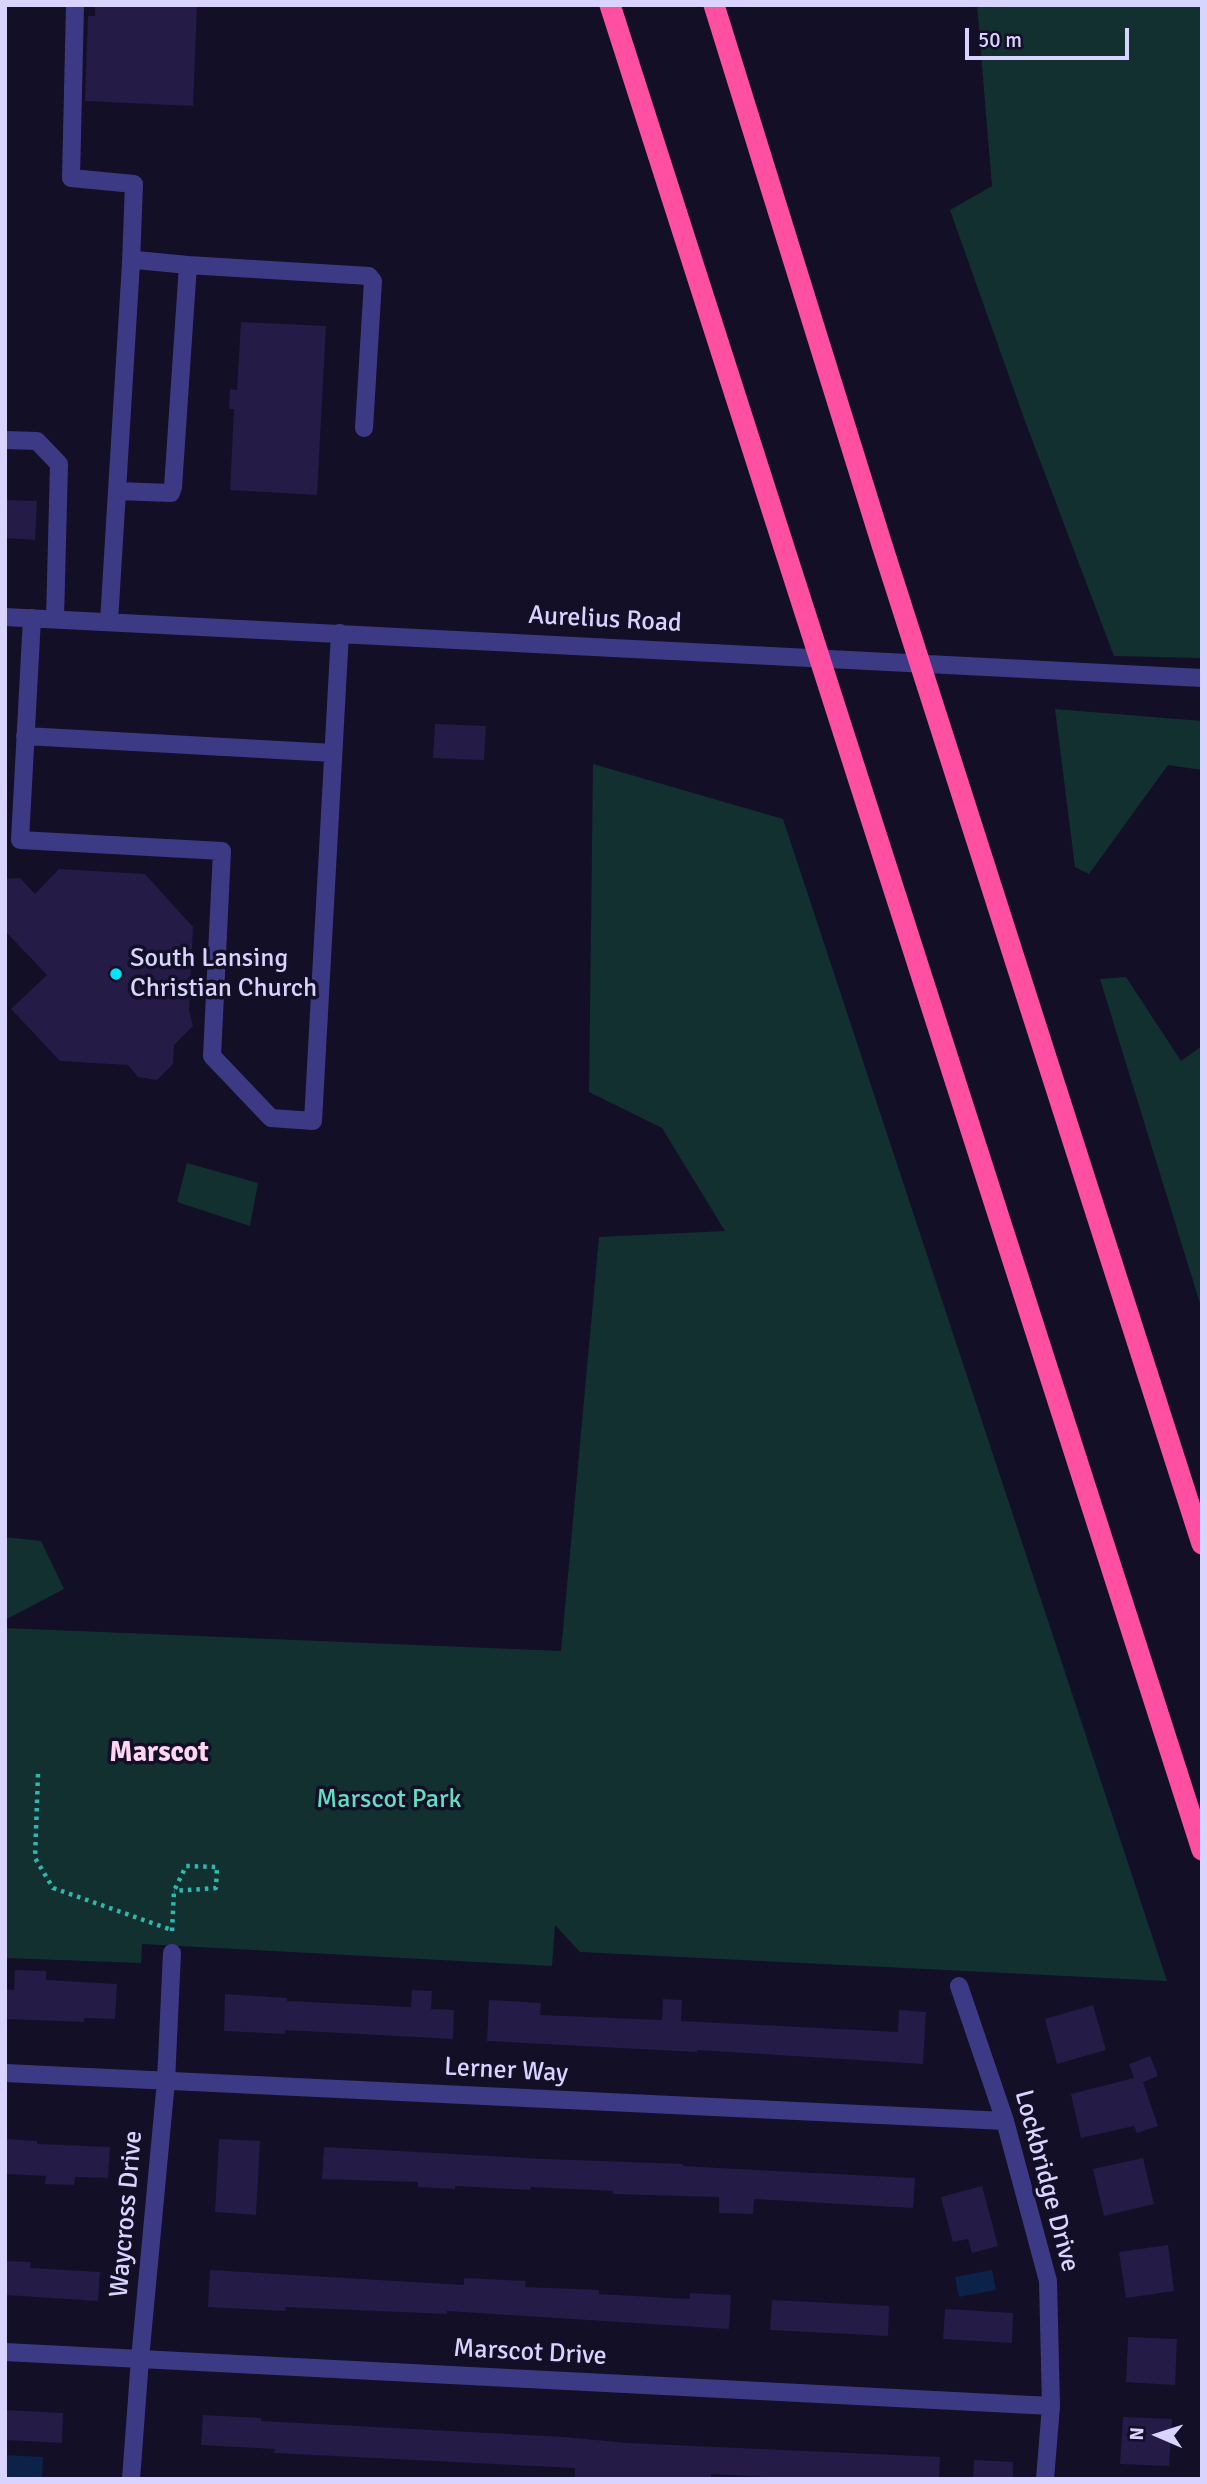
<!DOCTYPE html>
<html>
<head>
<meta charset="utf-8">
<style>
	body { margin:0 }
	#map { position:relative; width:1207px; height:2484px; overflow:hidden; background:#130f26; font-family:Signika,sans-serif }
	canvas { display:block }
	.frame { position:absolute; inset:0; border:7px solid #d9d4ff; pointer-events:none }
	.north { position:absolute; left:1123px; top:2400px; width:70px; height:70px; -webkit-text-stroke:5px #130f26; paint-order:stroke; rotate:273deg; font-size:19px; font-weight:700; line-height:28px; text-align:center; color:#d9d4ff }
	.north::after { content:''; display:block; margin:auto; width:24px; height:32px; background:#d9d4ff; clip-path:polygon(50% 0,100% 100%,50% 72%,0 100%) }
	.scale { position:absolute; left:965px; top:28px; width:164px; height:32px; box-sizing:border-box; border:4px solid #d9d4ff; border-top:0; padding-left:9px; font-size:21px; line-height:24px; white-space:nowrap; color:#d9d4ff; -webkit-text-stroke:5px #130f26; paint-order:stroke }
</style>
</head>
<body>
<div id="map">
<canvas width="1207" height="2484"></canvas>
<div class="frame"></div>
<div class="north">N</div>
<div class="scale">50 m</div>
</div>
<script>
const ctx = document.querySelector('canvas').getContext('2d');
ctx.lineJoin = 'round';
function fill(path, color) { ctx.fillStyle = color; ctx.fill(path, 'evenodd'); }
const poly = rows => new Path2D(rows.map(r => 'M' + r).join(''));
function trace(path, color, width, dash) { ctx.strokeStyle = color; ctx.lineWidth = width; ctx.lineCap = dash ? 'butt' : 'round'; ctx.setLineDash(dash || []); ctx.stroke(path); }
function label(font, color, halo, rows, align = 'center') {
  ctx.font = font + ' Signika,sans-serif'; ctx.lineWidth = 7; ctx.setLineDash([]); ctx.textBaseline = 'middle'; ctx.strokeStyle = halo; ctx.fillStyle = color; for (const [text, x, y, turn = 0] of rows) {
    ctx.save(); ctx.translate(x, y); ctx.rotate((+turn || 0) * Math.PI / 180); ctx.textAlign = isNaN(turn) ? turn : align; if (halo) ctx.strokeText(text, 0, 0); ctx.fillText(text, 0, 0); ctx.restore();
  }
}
fill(poly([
	[977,5,1202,5,1202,658,1114,656,1025,421,950,210,992,186],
	[1055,709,1202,721,1202,770,1168,765,1089,874,1075,867],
	[593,764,783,819,1167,1981,580,1952,555,1925,552,1966,142,1944,141,1963,5,1958,5,1628,561,1651,599,1237,725,1231,662,1128,589,1092],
	[1126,977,1181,1061,1202,1046,1202,1310,1100,979],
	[187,1163,258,1183,250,1226,177,1202],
	[5,1537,41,1541,64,1589,5,1620]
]), '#12302f');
fill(poly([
	[992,2270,996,2290,959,2297,955,2277],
	[5,2455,43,2457,42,2479,5,2477]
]), '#0c2248');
fill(poly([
	[95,5,197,5,193,106,85,101,88,16,95,16],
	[241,322,326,326,317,495,230,490,234,409,229,409,230,389,237,390],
	[5,500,37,501,35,540,5,538],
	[435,724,486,726,484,760,433,758],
	[59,869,145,874,193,927,189,1010,193,1026,174,1045,173,1064,157,1080,138,1077,128,1065,60,1061,11,1009,47,975,5,931,5,879,20,878,35,894],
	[15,1970,46,1971,46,1980,117,1984,115,2019,84,2018,84,2022,5,2019,5,1989,14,1990],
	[412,1990,432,1991,431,2009,454,2010,453,2039,285,2030,285,2034,224,2031,225,1994,287,1998,287,2001,411,2007],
	[663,1999,682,2000,681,2021,898,2032,899,2010,926,2012,923,2064,697,2050,697,2052,487,2041,489,2000,541,2003,540,2015,662,2020],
	[1093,2005,1106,2050,1057,2064,1045,2019],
	[1150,2056,1158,2076,1143,2082,1158,2126,1137,2133,1134,2126,1081,2138,1071,2094,1134,2078,1129,2064],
	[5,2139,37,2141,37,2144,110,2147,108,2178,75,2177,74,2185,45,2184,46,2176,5,2174],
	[219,2139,260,2141,256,2215,215,2212],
	[324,2147,546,2159,683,2164,683,2166,755,2170,915,2178,913,2208,754,2199,753,2214,719,2213,719,2197,613,2194,613,2191,531,2187,530,2190,455,2186,455,2189,418,2187,418,2182,322,2179],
	[1143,2158,1154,2204,1104,2216,1093,2169],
	[982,2186,998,2246,972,2253,968,2239,953,2242,941,2197],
	[1168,2245,1174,2291,1126,2298,1119,2252],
	[5,2261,31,2262,30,2268,100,2272,98,2301,5,2295],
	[210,2270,464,2285,464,2278,526,2281,525,2287,599,2290,599,2294,690,2299,690,2293,731,2295,729,2329,447,2311,447,2314,286,2307,285,2311,208,2307],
	[772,2300,889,2306,888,2336,770,2330],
	[945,2309,1013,2313,1012,2343,943,2339],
	[1128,2337,1177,2339,1175,2385,1126,2382],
	[5,2410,63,2413,62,2443,5,2440],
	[203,2415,261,2418,261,2421,564,2437,628,2443,940,2457,939,2479,802,2479,711,2474,711,2479,626,2477,626,2479,575,2479,575,2468,274,2453,275,2449,201,2445],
	[1123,2417,1172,2419,1169,2466,1120,2464],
	[974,2460,1013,2462,1013,2479,973,2479]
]), '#241b47');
trace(poly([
	[38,1774,35,1858,53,1888,172,1930],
	[172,1931,174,1891,186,1866,217,1867,216,1888,174,1891]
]), '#2fb8b0', 4.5, [3.5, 5]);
trace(poly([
	[75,5,71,178,134,184,131,263],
	[188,265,369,276,373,281,364,428],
	[5,440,37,441,59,464,55,619],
	[5,617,1202,678],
	[32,618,20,840,222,851,212,1056,271,1118,313,1121,340,633],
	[109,622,117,491,131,263,136,260,188,265,173,487,171,493,117,491],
	[25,736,333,753],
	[959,1986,1005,2121,1048,2281,1051,2406,1045,2479],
	[5,2073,1005,2121],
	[5,2352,1051,2406],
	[131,2479,140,2359,166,2081,172,1953]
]), '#3d3a85', 18);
trace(poly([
	[610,5,1202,1850],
	[714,5,882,545,1202,1544]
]), '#ff4fa3', 21);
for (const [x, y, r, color] of [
	[116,974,7,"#00e5ff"]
]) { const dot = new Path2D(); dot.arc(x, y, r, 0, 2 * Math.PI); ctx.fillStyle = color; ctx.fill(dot); trace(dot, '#130f26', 2.5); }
label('26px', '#d9d4ff', '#130f26', [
	["Aurelius Road",605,620,3],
	["Lerner Way",506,2071,3],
	["Lockbridge Drive",1046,2181,75],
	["Waycross Drive",127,2214,-85],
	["Marscot Drive",530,2353,3]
]);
label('26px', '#d9d4ff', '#130f26', [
	["South Lansing",130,959],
	["Christian Church",130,989]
], 'left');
label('26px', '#5fe0c0', '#130f26', [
	["Marscot Park",389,1800]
]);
label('bold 28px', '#ffd6f0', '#130f26', [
	["Marscot",159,1754]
]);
</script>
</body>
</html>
